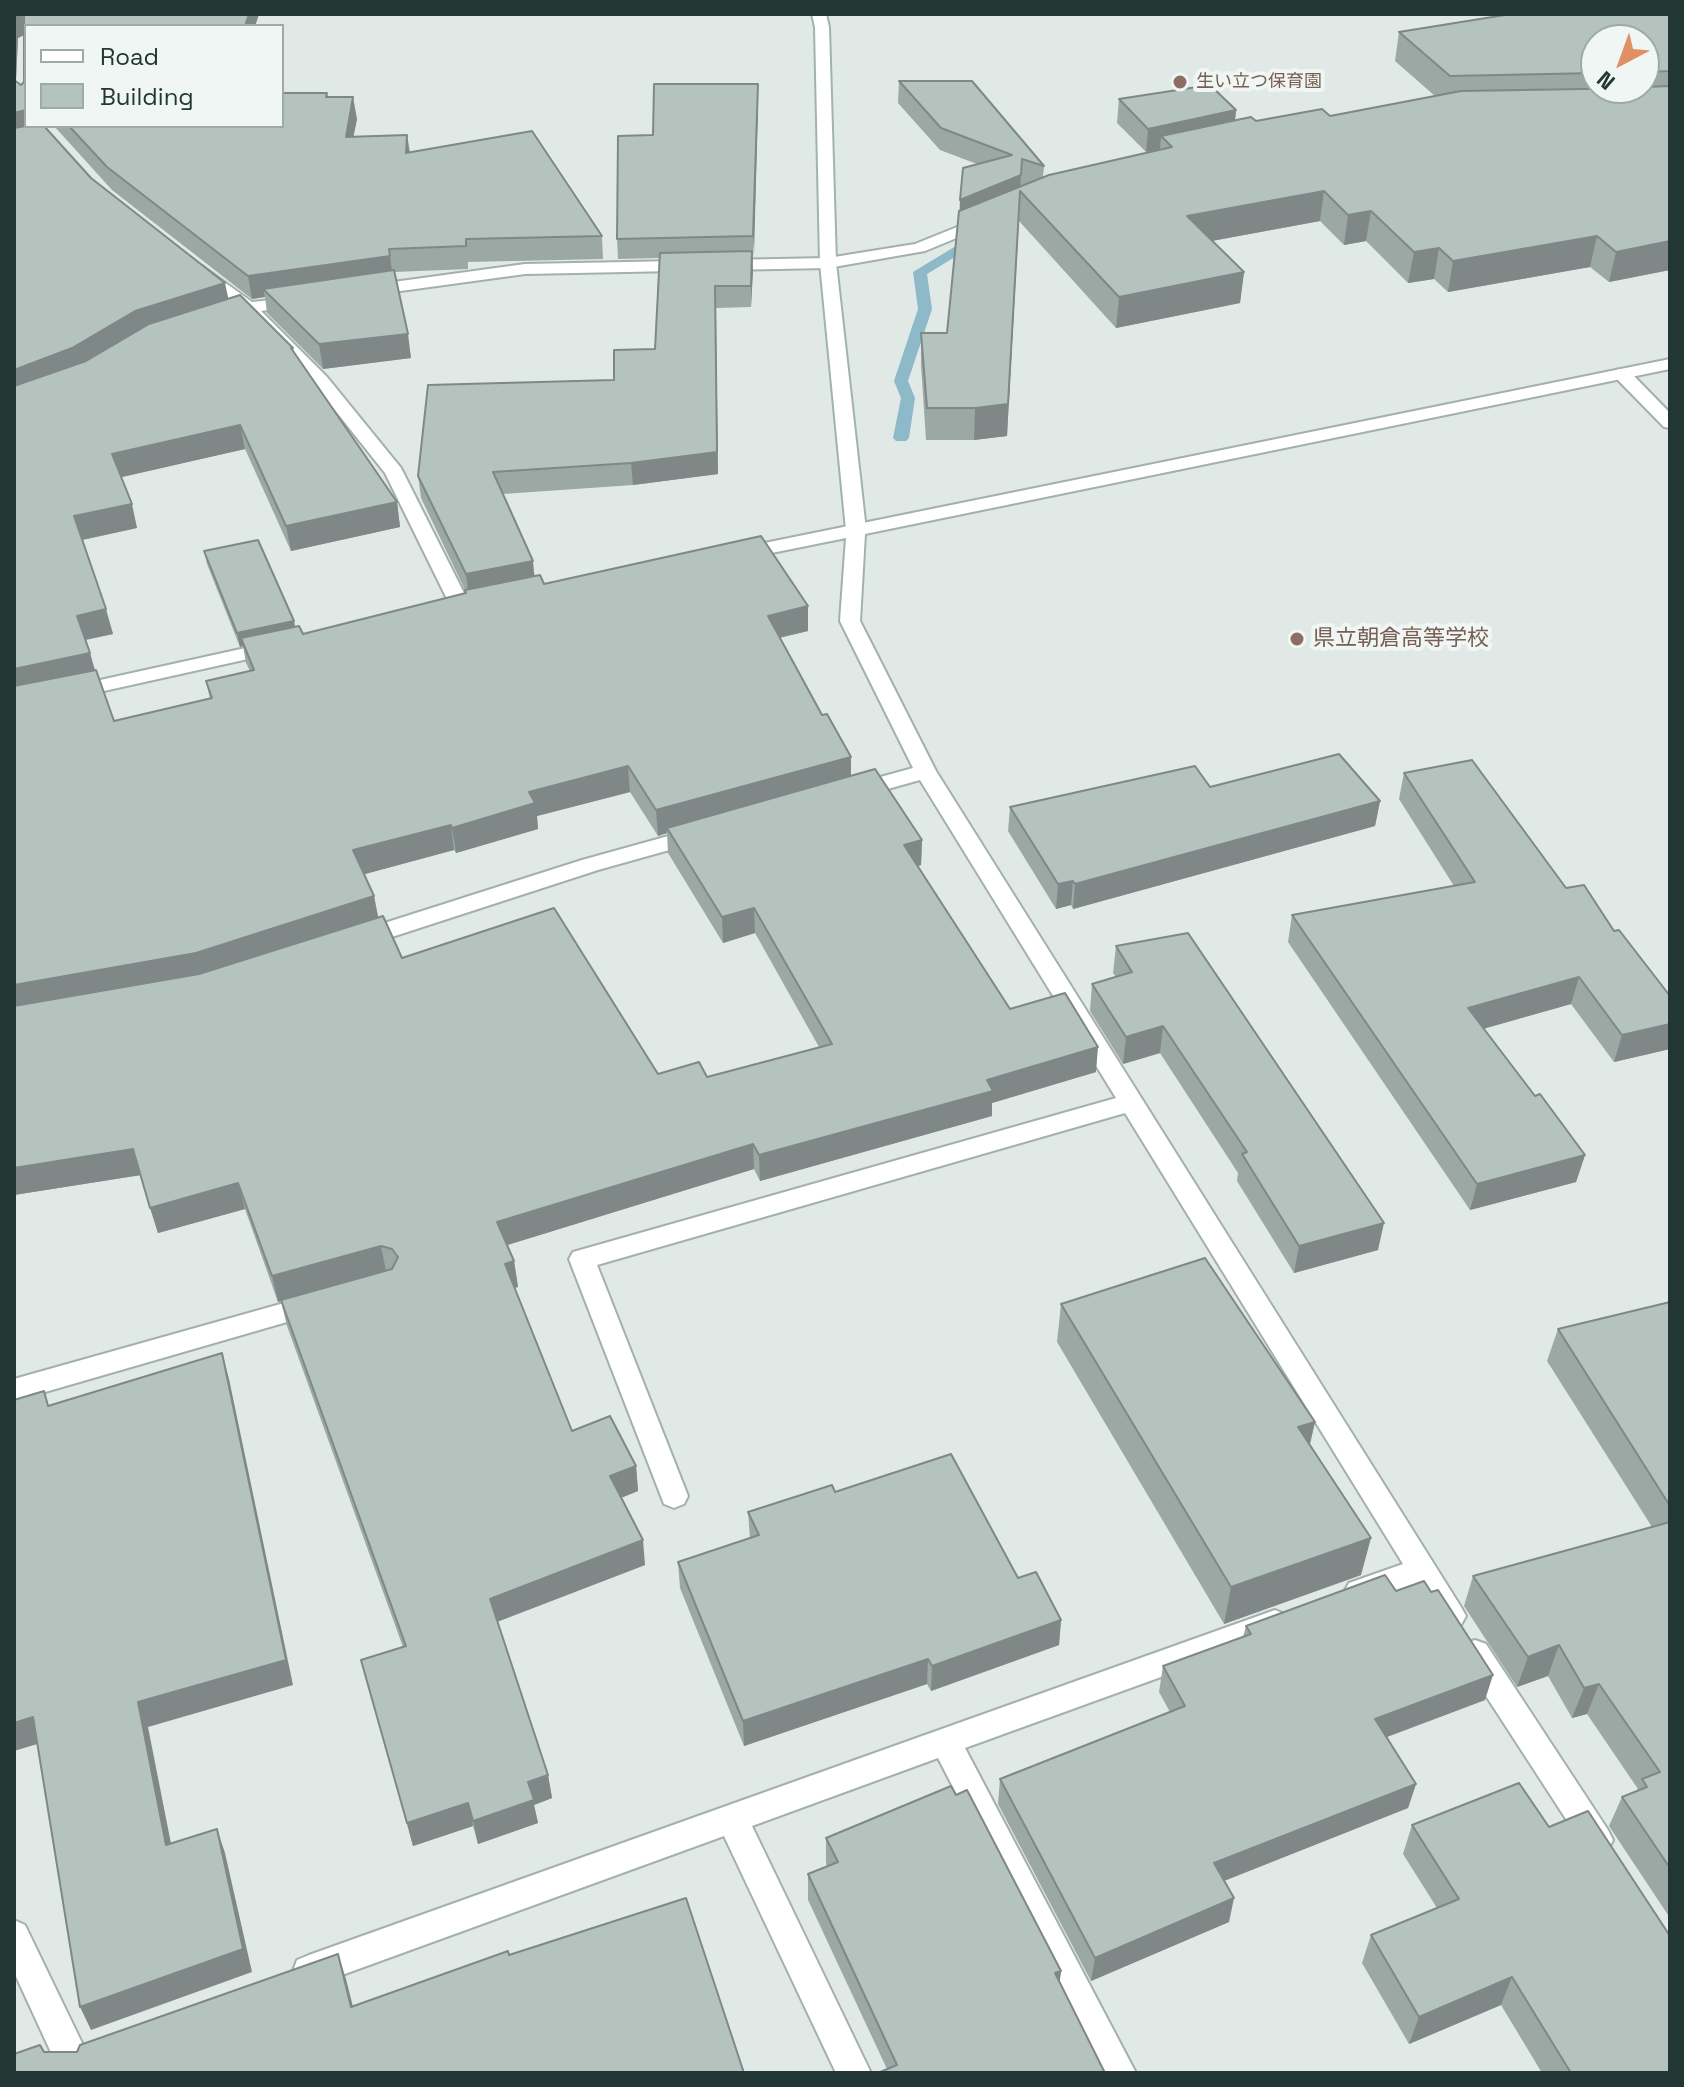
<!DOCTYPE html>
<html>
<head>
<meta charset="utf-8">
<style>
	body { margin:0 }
	#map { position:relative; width:1684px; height:2087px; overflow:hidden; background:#e0e9e6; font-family:"Space Grotesk",sans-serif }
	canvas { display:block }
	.frame { position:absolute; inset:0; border:16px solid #223733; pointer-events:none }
	.legend { position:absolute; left:24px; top:24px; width:260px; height:104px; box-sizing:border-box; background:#eff6f3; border:2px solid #9daaa6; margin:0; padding:10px 14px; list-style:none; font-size:24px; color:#223733 }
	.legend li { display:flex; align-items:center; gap:16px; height:40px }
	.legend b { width:40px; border:2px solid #9daaa6 }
	.north { position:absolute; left:1580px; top:24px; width:80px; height:80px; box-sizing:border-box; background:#eff6f3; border:2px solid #9daaa6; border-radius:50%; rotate:221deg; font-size:22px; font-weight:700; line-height:32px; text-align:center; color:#223733 }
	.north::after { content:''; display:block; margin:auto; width:28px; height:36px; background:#e19065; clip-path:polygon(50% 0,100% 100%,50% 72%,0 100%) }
</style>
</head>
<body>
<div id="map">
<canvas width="1684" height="2087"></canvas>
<div class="frame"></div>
<ul class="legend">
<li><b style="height:10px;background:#fff"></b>Road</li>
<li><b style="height:22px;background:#b5c3bf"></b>Building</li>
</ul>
<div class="north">N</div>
</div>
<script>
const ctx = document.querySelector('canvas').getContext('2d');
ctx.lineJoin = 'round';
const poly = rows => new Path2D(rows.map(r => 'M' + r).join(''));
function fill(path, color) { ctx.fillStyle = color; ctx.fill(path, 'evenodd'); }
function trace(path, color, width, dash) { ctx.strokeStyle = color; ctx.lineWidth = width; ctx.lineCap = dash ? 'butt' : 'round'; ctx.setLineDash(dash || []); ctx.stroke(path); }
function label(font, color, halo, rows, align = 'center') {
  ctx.font = font + ' "Space Grotesk","Noto Sans JP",sans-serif'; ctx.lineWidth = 8; ctx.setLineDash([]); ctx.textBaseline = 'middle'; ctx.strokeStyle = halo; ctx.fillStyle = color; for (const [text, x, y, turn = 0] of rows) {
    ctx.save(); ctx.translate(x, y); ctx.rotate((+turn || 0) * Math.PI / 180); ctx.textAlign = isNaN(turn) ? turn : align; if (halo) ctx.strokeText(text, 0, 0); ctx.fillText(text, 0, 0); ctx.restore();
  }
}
fill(poly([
	[974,235,986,238,927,274,932,309,908,381,915,398,909,438,906,441,896,441,893,438,901,398,894,381,918,309,913,272,974,235]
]), '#8db9c8');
const lane = poly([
	[1622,369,1628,370,1670,413,1670,428,1664,427,1616,378,1613,374,1616,370,1622,369]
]);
const street = poly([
	[987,215,993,217,993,223,925,251,828,268,525,274,364,296,356,291,364,286,525,264,828,258,915,244,987,215],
	[202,266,252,302,302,297,304,301,302,305,261,311,327,377,401,468,471,607,468,611,461,613,451,607,385,473,315,385,245,315,223,321,217,320,214,316,217,312,236,306,196,275,194,271,202,266],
	[1670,359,1670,369,865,534,860,621,936,771,1461,1607,1466,1616,1461,1625,1451,1629,1441,1625,1415,1584,1359,1605,1349,1601,1344,1592,1349,1583,1403,1564,1125,1113,597,1265,688,1496,684,1504,674,1508,664,1504,569,1259,573,1252,1116,1098,920,780,852,799,844,797,841,792,844,787,913,768,840,621,846,538,737,560,727,554,730,550,1670,359],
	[277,641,284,643,287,647,284,651,14,711,14,699,277,641],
	[697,828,705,830,708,835,705,840,598,870,358,948,350,946,346,940,350,934,582,860,697,828],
	[316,1294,325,1297,329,1304,325,1311,14,1401,14,1379,316,1294],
	[1275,1610,1285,1614,1290,1623,1285,1632,965,1748,1136,2073,1101,2073,938,1758,752,1826,871,2073,836,2073,724,1836,309,1987,297,1982,293,1971,297,1960,309,1955,1275,1610],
	[1475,1640,1486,1644,1608,1830,1613,1840,1608,1850,1597,1855,1586,1850,1464,1662,1460,1653,1464,1644,1475,1640],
	[14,1920,25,1925,83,2045,90,2073,56,2073,54,2059,14,1972,14,1920]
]);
const secondary = poly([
	[812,14,826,14,829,27,836,263,866,530,856,536,846,530,820,263,815,27,812,14]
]);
trace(lane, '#a3b0ad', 4);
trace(street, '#a3b0ad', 4);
trace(secondary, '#a0b3ae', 4);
fill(lane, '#fff');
fill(street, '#fff');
fill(secondary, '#fff');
fill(poly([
	[14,14,259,14,255,26,26,26,26,126,91,178,228,299,293,348,294,354,397,502,400,527,291,551,245,449,121,477,137,528,83,540,113,634,86,640,95,670,114,721,210,699,206,681,250,671,246,663,243,646,240,647,207,564,204,551,294,621,295,627,303,634,465,594,465,590,421,498,418,476,614,380,655,349,659,258,618,259,617,239,653,135,758,103,751,307,716,308,718,474,633,485,503,494,535,576,544,584,808,631,780,638,822,715,851,757,851,776,922,840,921,865,917,866,1010,1009,1096,1072,992,1103,992,1116,760,1181,754,1169,507,1245,514,1261,518,1287,515,1288,572,1431,636,1466,638,1491,621,1498,645,1565,497,1622,548,1775,552,1798,534,1805,538,1823,478,1844,473,1826,413,1846,361,1660,403,1647,287,1326,281,1301,278,1302,245,1209,158,1233,141,1175,14,1195],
	[24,35,24,82,21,85,16,81,18,38],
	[630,792,658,836,667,833,668,853,723,943,755,933,819,1047,707,1077,658,1074,402,958,378,917,374,896,364,874,454,850,456,853,538,829,537,816],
	[1670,14,1670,270,1609,282,1590,267,1448,292,1434,279,1408,283,1366,241,1344,245,1320,221,1212,241,1244,272,1240,303,1116,328,1019,221,1007,436,974,440,926,440,921,364,921,333,947,333,977,164,940,150,898,103,899,81,1044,166,1043,177,1159,150,1146,152,1117,123,1119,99,1236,110,1235,120,1256,121,1330,116,1435,96,1395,61,1399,32],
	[1596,40,1644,40,1644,88,1596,88],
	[327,93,328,97,357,119,353,137,407,135,410,152,602,236,603,259,468,262,468,269,394,272,411,358,323,369,267,313,265,297,252,299,112,190,54,126,282,126],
	[1404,773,1566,888,1614,931,1670,996,1670,1049,1614,1062,1571,1004,1484,1028,1535,1096,1585,1155,1576,1182,1470,1210,1288,942,1292,915,1454,886,1399,799],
	[1210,787,1380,801,1375,826,1073,909,1071,905,1056,909,1008,831,1010,807],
	[1116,946,1378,1250,1294,1273,1237,1181,1238,1173,1160,1053,1123,1064,1090,1011,1092,984,1116,977,1113,973],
	[1670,1302,1670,1918,1609,1826,1622,1797,1636,1791,1638,1789,1587,1714,1572,1718,1548,1676,1517,1687,1464,1606,1473,1576,1652,1527,1547,1361,1558,1329],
	[1061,1304,1315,1422,1310,1445,1361,1575,1224,1624,1057,1342],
	[835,1492,1018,1578,1061,1620,1059,1645,931,1691,927,1684,744,1746,680,1588,678,1562,750,1538,748,1512],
	[1396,1591,1485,1700,1387,1737,1416,1784,1408,1808,1224,1880,1229,1922,1091,1981,998,1804,1000,1779,1170,1712,1159,1692,1163,1666,1243,1637,1246,1626],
	[1412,1825,1670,2073,1542,2073,1501,2005,1409,2044,1362,1963,1371,1935,1437,1908,1403,1854],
	[826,1838,1061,1971,1059,1983,1105,2073,887,2069,808,1900,808,1874,827,1866,826,1864]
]), '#9ca8a4');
fill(poly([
	[19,14,22,14,26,34,18,38,15,99,14,16],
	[249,14,259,14,255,26,245,26],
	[758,84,758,103,754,256,753,236],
	[353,97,357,119,349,159,346,137],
	[26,110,26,126,14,137,14,113],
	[1236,110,1234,133,1161,136,1160,149,1146,152,1148,129],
	[407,135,410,157,406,153],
	[1021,175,1007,436,974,440,975,408,959,223,960,200],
	[1324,191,1320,221,1184,246,1187,216],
	[1371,211,1366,241,1344,245,1348,215],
	[1597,236,1590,267,1448,292,1453,261],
	[1670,241,1670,270,1609,282,1616,252],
	[1439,248,1434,279,1408,283,1414,252],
	[752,251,753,272,751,307,751,286],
	[390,256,393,279,263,289,265,297,252,299,248,276],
	[1244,272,1240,303,1116,328,1119,297],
	[225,283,230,306,14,396,14,370,135,311],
	[715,286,718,474,633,485,631,463],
	[408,334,411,358,323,369,319,344],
	[240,425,245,449,118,478,112,454],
	[397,502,400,527,291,551,286,526],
	[132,504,137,528,81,540,74,516],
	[533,561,535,583,469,597,466,574],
	[808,606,808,631,768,640,768,616],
	[106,609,113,634,84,640,77,616],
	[294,621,296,634,241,638,243,646,240,647,237,633],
	[90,653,97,678,14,696,14,669],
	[851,757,851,782,667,828,667,833,658,836,656,810],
	[628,766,630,792,537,816,538,829,456,853,452,828,529,792],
	[1380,801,1375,826,1073,909,1075,884],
	[451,825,454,850,358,876,353,850],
	[922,840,921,865,903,871,904,845],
	[1073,881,1071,905,1056,909,1058,884],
	[374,896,379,922,202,978,14,1012,14,985],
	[754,908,755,933,723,943,722,917],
	[1579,977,1571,1004,1462,1035,1468,1008],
	[1670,1024,1670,1049,1614,1062,1622,1035],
	[1163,1026,1160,1053,1123,1064,1126,1037],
	[1098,1047,1096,1072,992,1103,992,1116,760,1181,759,1155,987,1080],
	[753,1144,754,1169,501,1247,497,1222],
	[133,1149,141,1175,14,1195,14,1168],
	[1585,1155,1576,1182,1470,1210,1477,1184],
	[238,1183,245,1209,158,1233,150,1208],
	[1384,1223,1378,1250,1294,1273,1299,1246],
	[381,1246,386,1271,278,1302,272,1276],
	[514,1261,518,1287,509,1289,505,1264],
	[222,1353,229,1379,293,1685,148,1727,176,1869,166,1845,138,1702],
	[1315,1422,1306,1459,1298,1427],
	[636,1466,638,1491,613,1501,610,1476],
	[1371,1538,1361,1575,1224,1624,1231,1587],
	[643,1540,645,1565,494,1623,490,1599],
	[1061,1620,1059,1645,931,1691,932,1666],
	[1559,1645,1548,1676,1517,1687,1528,1657],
	[928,1659,927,1684,744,1746,743,1721],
	[1493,1675,1485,1700,1368,1744,1375,1719],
	[1599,1684,1587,1714,1572,1718,1584,1688],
	[33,1717,44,1742,14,1751,14,1723],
	[548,1775,552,1798,534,1805,538,1823,478,1844,473,1821,528,1782],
	[1416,1784,1408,1808,1209,1887,1214,1863],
	[468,1803,473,1826,413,1846,407,1823],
	[217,1829,225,1853,252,1972,91,2030,80,2007],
	[1234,1898,1229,1922,1091,1981,1095,1958],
	[338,1954,346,1979,359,2031,351,2007],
	[1061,1971,1058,1996,1055,1973],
	[1512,1977,1501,2005,1409,2044,1419,2017]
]), '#7f8886');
const building = poly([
	[23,14,249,14,245,26,26,26,26,110,14,113,14,80,21,85,24,82,24,16,23,14],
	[1511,14,1670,14,1670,71,1644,72,1644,40,1596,40,1596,73,1450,76,1399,32,1511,14],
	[899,81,972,81,1044,166,1022,159,1021,175,960,200,963,168,1012,155,941,128,899,81],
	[654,84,758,84,753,236,617,239,618,136,653,135,654,84],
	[1210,85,1236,110,1148,129,1119,99,1210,85],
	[1670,86,1670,241,1616,252,1597,236,1453,261,1439,248,1414,252,1371,211,1348,215,1324,191,1187,216,1244,272,1119,297,1020,191,1008,404,975,408,927,408,921,333,947,333,959,211,1049,175,1172,147,1161,136,1251,117,1256,121,1322,109,1330,116,1461,91,1644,88,1644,87,1670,86],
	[282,93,327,93,326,97,353,97,346,137,407,135,406,153,532,131,602,236,466,239,466,246,389,249,390,256,248,276,107,167,69,126,282,126,282,93],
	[26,126,44,126,91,178,225,283,135,311,72,348,14,370,14,128,26,126],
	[752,251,751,286,715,286,717,452,631,463,493,472,533,561,466,574,418,476,428,385,614,380,614,350,655,349,660,253,752,251],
	[394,270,408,334,319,344,263,289,394,270],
	[240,295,293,348,291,348,397,502,286,526,240,425,112,454,132,504,74,516,106,609,77,616,90,653,14,669,14,386,86,361,149,324,240,295],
	[761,536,808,606,768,616,822,715,827,714,851,757,656,810,628,766,529,792,535,803,452,828,451,825,353,850,374,896,196,953,14,985,14,686,96,670,114,721,212,698,206,681,254,670,241,638,299,626,303,634,466,593,465,590,540,575,544,584,761,536],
	[258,540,294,621,237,633,204,551,258,540],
	[1339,754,1380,801,1075,884,1073,881,1058,884,1010,807,1195,766,1210,787,1339,754],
	[1472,760,1566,888,1584,885,1614,931,1619,930,1670,996,1670,1024,1622,1035,1579,977,1468,1008,1535,1096,1540,1094,1585,1155,1477,1184,1292,915,1475,882,1404,773,1472,760],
	[875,769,922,840,904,845,1010,1009,1065,993,1098,1047,987,1080,993,1091,759,1155,753,1144,497,1222,514,1261,505,1264,572,1431,610,1416,636,1466,610,1476,643,1540,490,1599,548,1775,528,1782,534,1800,473,1821,468,1803,407,1823,361,1660,406,1646,281,1300,392,1269,398,1257,392,1249,381,1246,272,1276,238,1183,150,1208,133,1149,14,1168,14,1006,199,974,383,916,402,958,554,908,658,1074,699,1062,707,1077,832,1044,754,908,722,917,667,828,875,769],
	[1188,933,1384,1223,1299,1246,1242,1154,1247,1152,1163,1026,1126,1037,1092,984,1132,972,1116,946,1188,933],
	[1205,1258,1315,1422,1298,1427,1371,1538,1231,1587,1061,1304,1205,1258],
	[1670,1302,1670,1506,1558,1329,1670,1302],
	[222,1353,286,1660,138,1702,166,1845,217,1829,243,1949,80,2007,33,1717,14,1723,14,1400,44,1391,48,1406,222,1353],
	[951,1454,1018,1578,1036,1572,1061,1620,932,1666,928,1659,743,1721,678,1562,759,1535,748,1512,832,1485,835,1492,951,1454],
	[1670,1522,1670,1868,1622,1797,1647,1787,1642,1779,1660,1772,1599,1684,1584,1688,1559,1645,1528,1657,1473,1576,1670,1522],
	[1385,1575,1396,1591,1424,1581,1431,1592,1438,1590,1493,1675,1375,1719,1416,1784,1214,1863,1234,1898,1095,1958,1000,1779,1185,1706,1163,1666,1251,1634,1246,1626,1385,1575],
	[1519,1783,1549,1827,1588,1811,1670,1936,1670,2073,1571,2073,1512,1977,1419,2017,1371,1935,1459,1899,1412,1825,1519,1783],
	[951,1786,956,1795,967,1790,1061,1971,1055,1973,1105,2073,878,2073,897,2065,808,1874,838,1862,826,1838,951,1786],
	[686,1898,744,2073,14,2073,14,2054,40,2045,44,2052,77,2052,80,2045,338,1954,351,2007,508,1951,509,1955,686,1898]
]);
fill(building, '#b5c3bf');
trace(building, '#7f8886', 2);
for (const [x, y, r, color] of [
	[1180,82,8,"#8d6e63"],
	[1297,639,8,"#8d6e63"]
]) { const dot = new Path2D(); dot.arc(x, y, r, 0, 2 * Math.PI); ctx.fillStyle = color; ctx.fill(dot); trace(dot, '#eff6f3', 3); }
label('18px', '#785e54', '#eff6f3', [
	["生い立つ保育園",1196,82]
], 'left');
label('22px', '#785e54', '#eff6f3', [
	["県立朝倉高等学校",1313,639]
], 'left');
</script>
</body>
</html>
